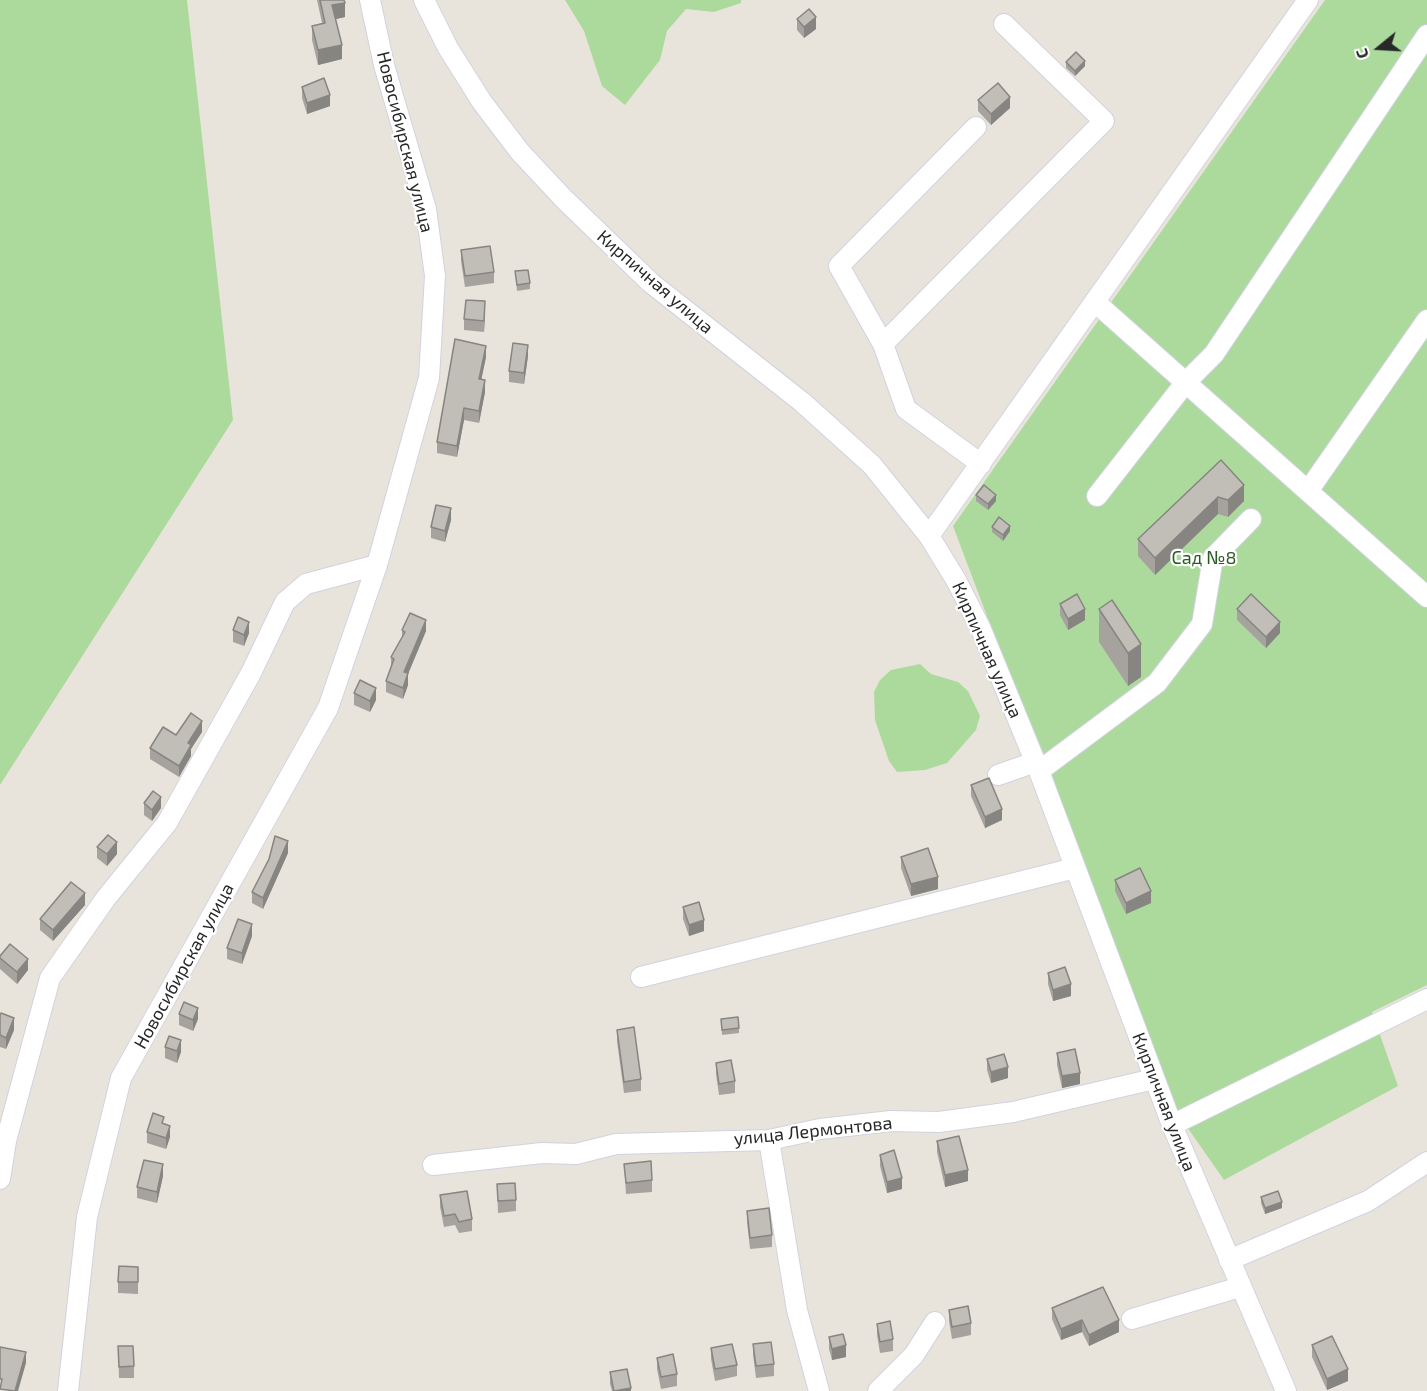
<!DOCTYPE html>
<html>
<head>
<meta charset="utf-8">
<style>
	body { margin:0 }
	#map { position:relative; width:1427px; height:1391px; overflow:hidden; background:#e9e4db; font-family:"Exo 2",sans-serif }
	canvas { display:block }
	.north { position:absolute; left:1349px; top:18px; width:60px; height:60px; -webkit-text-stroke:4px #fff; paint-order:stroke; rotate:252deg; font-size:16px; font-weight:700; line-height:24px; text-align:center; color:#282828 }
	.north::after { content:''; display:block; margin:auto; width:21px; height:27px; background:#282828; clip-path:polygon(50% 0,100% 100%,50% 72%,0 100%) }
</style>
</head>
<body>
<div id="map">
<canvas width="1427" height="1391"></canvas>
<div class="north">С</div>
</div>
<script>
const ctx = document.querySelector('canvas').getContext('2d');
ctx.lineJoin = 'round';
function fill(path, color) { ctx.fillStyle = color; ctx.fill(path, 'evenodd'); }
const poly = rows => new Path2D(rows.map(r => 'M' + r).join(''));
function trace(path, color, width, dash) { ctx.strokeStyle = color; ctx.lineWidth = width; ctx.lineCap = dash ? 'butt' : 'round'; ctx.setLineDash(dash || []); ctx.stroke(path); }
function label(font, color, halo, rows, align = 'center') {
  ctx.font = font + ' "Exo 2",sans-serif'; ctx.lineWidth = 4.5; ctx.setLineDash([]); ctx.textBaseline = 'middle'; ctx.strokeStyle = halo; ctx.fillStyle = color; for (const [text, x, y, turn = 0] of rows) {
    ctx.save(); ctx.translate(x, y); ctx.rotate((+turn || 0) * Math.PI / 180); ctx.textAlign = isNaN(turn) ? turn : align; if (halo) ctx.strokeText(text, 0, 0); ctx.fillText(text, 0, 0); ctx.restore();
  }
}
fill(poly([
	[0,0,187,0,233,420,0,785],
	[565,0,741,0,741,3,714,12,686,9,667,31,660,60,625,105,602,86,584,31],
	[1325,0,1427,0,1427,985,1372,1012,1398,1086,1224,1180,1171,1104,953,526],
	[920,664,931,674,958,682,968,691,980,716,976,730,947,763,925,770,897,772,889,761,875,720,874,692,880,680,891,670]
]), '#acda9d');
const minor = poly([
	[424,0,448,48,482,102,520,152,564,199,651,283,802,402,872,465,929,536,956,580,980,627,1039,771,1172,1125,1286,1391],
	[1095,302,1427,597],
	[883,344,839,266,976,127],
	[981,464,906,409,883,344,1104,121,1004,24],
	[1308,491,1427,320],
	[1097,496,1186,382,1214,354,1427,35],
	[929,536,1308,0],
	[1039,771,1157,683,1202,624,1213,558,1251,519],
	[998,775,1035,762],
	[641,977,1075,868],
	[1172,1125,1427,999],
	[769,1140,797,1310,819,1391],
	[433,1165,542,1153,576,1154,616,1144,769,1140,820,1129,891,1121,939,1122,1013,1112,1154,1079],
	[0,1179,6,1141,50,978,106,898,167,823,251,673,285,602,306,584,377,565],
	[1229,1260,1368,1201,1427,1162],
	[1132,1319,1240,1287],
	[68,1391,87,1217,121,1078,328,708,377,565,429,378,435,276,426,209,384,65,370,0],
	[878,1391,914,1355,935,1322]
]);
trace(minor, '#d1d2e0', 22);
trace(minor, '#fff', 20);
fill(poly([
	[317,0,344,0,345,17,335,19,342,59,318,65,312,40,312,26,322,23],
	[797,19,816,29,804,38,797,30],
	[1066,62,1085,66,1075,76,1066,68],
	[302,87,330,106,307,114,302,98],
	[978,100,1010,108,991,125,978,111],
	[461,250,494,272,494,283,465,287,461,261],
	[515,271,530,283,530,289,517,291],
	[485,313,484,332,464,330,464,319],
	[528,356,524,384,509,382,509,371],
	[486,357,481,380,485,392,479,423,464,420,457,457,437,453,437,442],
	[1221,460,1244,501,1228,517,1218,514,1155,575,1138,556,1138,539],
	[976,495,996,501,988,510,976,501],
	[451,520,445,542,431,538,431,527],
	[992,527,1010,531,1003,541,992,532],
	[1112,600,1141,677,1128,686,1099,642,1099,609],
	[1060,604,1085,620,1068,630,1060,615],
	[1237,609,1280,633,1266,648,1237,620],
	[233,630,249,633,244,646,233,642],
	[402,630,426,631,408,674,408,685,403,699,386,692,386,681,391,666,391,657,402,637],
	[354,693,376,700,370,712,354,705],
	[202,732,191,749,191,756,179,777,150,759,150,748,176,735],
	[971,785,1002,820,985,828,971,796],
	[144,803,161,808,152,821,144,815],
	[97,847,117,854,107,866,97,858],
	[288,853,263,909,252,903,252,892],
	[901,857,938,889,911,896,901,868],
	[1115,880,1151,903,1126,914,1115,891],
	[85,905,53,941,40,930,40,919],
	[683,907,704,931,689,936,683,919],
	[252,936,242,964,227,959,227,948],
	[0,956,28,970,17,984,0,969],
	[1048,973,1071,996,1053,1001,1048,984],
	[179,1014,198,1019,193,1031,179,1025],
	[0,1015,14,1030,6,1049,0,1047],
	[721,1019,739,1028,739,1033,722,1035],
	[617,1030,641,1079,641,1091,624,1093,617,1041],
	[165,1047,181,1052,177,1063,165,1058],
	[1057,1053,1080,1084,1062,1088,1057,1065],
	[987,1059,1008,1078,991,1083,987,1070],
	[716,1063,735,1081,735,1093,719,1095,716,1074],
	[164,1124,170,1137,166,1149,147,1143,147,1132],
	[937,1141,968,1181,945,1187,937,1152],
	[880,1155,902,1189,887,1193,880,1166],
	[624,1164,652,1180,652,1192,626,1194],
	[163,1176,157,1203,137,1198,137,1187],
	[497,1184,516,1200,516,1211,498,1213],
	[440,1195,472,1219,472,1231,459,1233,455,1225,444,1227,440,1207],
	[1261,1197,1282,1208,1265,1214,1261,1203],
	[747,1211,772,1235,772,1247,750,1249,747,1222],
	[138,1267,138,1294,118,1293,118,1282],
	[1052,1308,1119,1332,1089,1346,1082,1332,1061,1340,1052,1319],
	[949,1310,971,1323,971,1335,952,1339,949,1321],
	[877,1324,893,1339,893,1351,880,1353,877,1335],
	[829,1337,846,1357,832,1360,829,1349],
	[753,1344,774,1364,774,1376,756,1378,753,1355],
	[1312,1345,1348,1381,1327,1390,1312,1357],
	[118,1346,134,1366,134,1378,119,1378],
	[711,1348,737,1365,737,1376,715,1381,711,1359],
	[657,1358,677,1374,677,1386,661,1389,657,1369],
	[610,1372,631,1391,612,1391,610,1384]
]), '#a6a39e');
fill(poly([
	[345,3,345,17,332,20,332,5],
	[816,17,816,29,804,38,804,27],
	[342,45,342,59,318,65,318,50],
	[1085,61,1085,66,1075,76,1075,71],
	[330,95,330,106,307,114,307,103],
	[1010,97,1010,108,991,125,991,114],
	[485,301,485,313,484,332,484,321],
	[528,345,528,356,524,384,524,373],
	[486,346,486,357,479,391,479,379],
	[485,380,485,392,479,423,479,411],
	[464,408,464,420,457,457,457,446],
	[1244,485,1244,501,1228,517,1228,500],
	[996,495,996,501,988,510,988,504],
	[1218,497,1218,514,1155,575,1155,558],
	[451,508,451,520,445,542,445,531],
	[1010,526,1010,531,1003,541,1003,535],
	[1085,609,1085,620,1068,630,1068,619],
	[426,620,426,631,408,674,408,685,403,699,404,672],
	[249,622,249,633,244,646,244,635],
	[1280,622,1280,633,1266,648,1266,637],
	[1141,644,1141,677,1128,686,1128,653],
	[376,688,376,700,370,712,370,701],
	[202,721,202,732,191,749,191,756,179,777,179,766,188,743],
	[161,797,161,808,152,821,152,810],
	[1002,809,1002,820,985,828,985,817],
	[288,841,288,853,263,909,263,898],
	[117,842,117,854,107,866,107,854],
	[938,877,938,889,911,896,911,884],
	[1151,891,1151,903,1126,914,1126,903],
	[85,893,85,905,53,941,53,930],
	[704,920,704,931,689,936,689,925],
	[252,924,252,936,242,964,242,953],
	[28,959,28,970,17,984,17,972],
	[1071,984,1071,996,1053,1001,1053,990],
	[198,1008,198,1019,193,1031,193,1020],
	[14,1018,14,1030,6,1049,6,1038],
	[181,1040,181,1052,177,1063,177,1051],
	[1008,1067,1008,1078,991,1083,991,1072],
	[1080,1073,1080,1084,1062,1088,1062,1076],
	[170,1126,170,1137,166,1149,166,1138],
	[163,1164,163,1176,157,1203,157,1192],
	[968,1170,968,1181,945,1187,945,1175],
	[902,1178,902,1189,887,1193,887,1182],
	[1282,1202,1282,1208,1265,1214,1265,1208],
	[1082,1320,1082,1332,1061,1340,1061,1329],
	[1119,1320,1119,1332,1089,1346,1089,1335],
	[846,1345,846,1357,832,1360,832,1349],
	[26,1352,26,1363,18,1391,15,1391],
	[1348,1369,1348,1381,1327,1390,1327,1379],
	[631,1388,631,1391,616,1391]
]), '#878581');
const building = poly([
	[320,0,344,0,345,3,332,5,342,45,318,50,312,26,325,23,320,0],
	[809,9,816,17,804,27,797,19,809,9],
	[1076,52,1085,61,1075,71,1066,62,1076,52],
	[324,78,330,95,307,103,302,87,324,78],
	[998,83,1010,97,991,114,978,100,998,83],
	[490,246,494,272,465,276,461,250,490,246],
	[528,270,530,283,517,285,515,271,528,270],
	[466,300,485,301,484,321,464,319,466,300],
	[455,339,486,346,479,379,485,380,479,411,464,408,457,446,437,442,455,339],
	[513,343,528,345,524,373,509,371,513,343],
	[1221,460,1244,485,1228,500,1218,497,1155,558,1138,539,1221,460],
	[984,485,996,495,988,504,976,495,984,485],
	[436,505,451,508,445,531,431,527,436,505],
	[999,517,1010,526,1003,535,992,527,999,517],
	[1077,594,1085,609,1068,619,1060,604,1077,594],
	[1251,594,1280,622,1266,637,1237,609,1251,594],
	[1112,600,1141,644,1128,653,1099,609,1112,600],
	[410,613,426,620,404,672,408,673,403,688,386,681,394,659,391,657,405,632,402,630,410,613],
	[238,617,249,622,244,635,233,630,238,617],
	[360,680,376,688,370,701,354,693,360,680],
	[191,713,202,721,188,743,191,745,179,766,150,748,163,727,176,735,191,713],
	[989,778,1002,809,985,817,971,785,989,778],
	[153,791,161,797,152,810,144,803,153,791],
	[108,835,117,842,107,854,97,847,108,835],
	[275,836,288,841,263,898,252,892,269,859,275,836],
	[928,848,938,877,911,884,901,857,928,848],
	[1140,868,1151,891,1126,903,1115,880,1140,868],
	[71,882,85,893,53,930,40,919,71,882],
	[699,902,704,920,689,925,683,907,699,902],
	[238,919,252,924,242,953,227,948,238,919],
	[10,944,28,959,17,972,0,958,0,956,10,944],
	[1065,967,1071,984,1053,990,1048,973,1065,967],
	[184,1002,198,1008,193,1020,179,1014,184,1002],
	[1,1013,14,1018,6,1038,0,1035,0,1015,1,1013],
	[738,1017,739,1028,722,1030,721,1019,738,1017],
	[634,1027,641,1079,624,1082,617,1030,634,1027],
	[169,1036,181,1040,177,1051,165,1047,169,1036],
	[1075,1049,1080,1073,1062,1076,1057,1053,1075,1049],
	[1004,1054,1008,1067,991,1072,987,1059,1004,1054],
	[731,1060,735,1081,719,1084,716,1063,731,1060],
	[153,1113,164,1117,162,1123,170,1126,166,1138,147,1132,153,1113],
	[959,1136,968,1170,945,1175,937,1141,959,1136],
	[894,1150,902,1178,887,1182,880,1155,894,1150],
	[144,1160,163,1164,157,1192,137,1187,144,1160],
	[651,1161,652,1180,626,1183,624,1164,651,1161],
	[515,1183,516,1200,498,1201,497,1184,515,1183],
	[467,1191,472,1219,459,1222,455,1214,444,1216,440,1195,467,1191],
	[1278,1191,1282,1202,1265,1208,1261,1197,1278,1191],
	[769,1208,772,1235,750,1238,747,1211,769,1208],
	[119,1266,138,1267,138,1282,118,1282,119,1266],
	[1103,1287,1119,1320,1089,1335,1082,1320,1061,1329,1052,1308,1103,1287],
	[968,1306,971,1323,952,1327,949,1310,968,1306],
	[890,1321,893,1339,880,1342,877,1324,890,1321],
	[843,1334,846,1345,832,1349,829,1337,843,1334],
	[1332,1336,1348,1369,1327,1379,1312,1345,1332,1336],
	[771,1342,774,1364,756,1366,753,1344,771,1342],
	[732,1344,737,1365,715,1369,711,1348,732,1344],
	[118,1346,133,1346,134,1366,119,1367,118,1346],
	[0,1347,26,1352,15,1391,0,1389,2,1379,0,1379,0,1347],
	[673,1354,677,1374,661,1377,657,1358,673,1354],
	[627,1369,631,1388,614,1391,610,1372,627,1369]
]);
fill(building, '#c1beb8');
trace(building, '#878581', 1.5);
label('18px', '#282828', '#fff', [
	["Новосибирская улица",405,142,76],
	["Кирпичная улица",655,282,41],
	["Кирпичная улица",987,650,66],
	["Новосибирская улица",184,966,-61],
	["Кирпичная улица",1164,1102,69],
	["улица Лермонтова",813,1131,-6]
]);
label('18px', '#275d20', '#fff', [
	["Сад №8",1204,558]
]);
</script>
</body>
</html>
